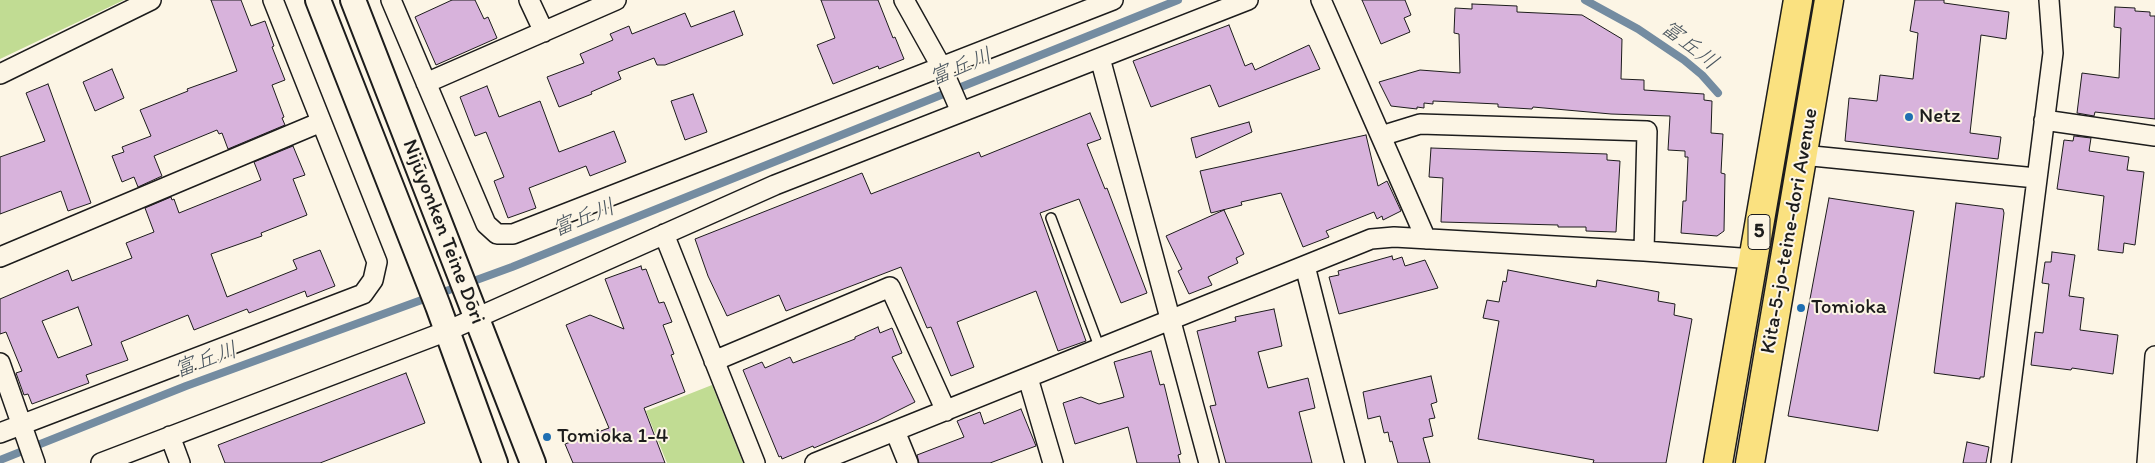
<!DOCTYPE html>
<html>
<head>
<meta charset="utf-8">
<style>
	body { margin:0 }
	canvas { display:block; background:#fcf5e5 }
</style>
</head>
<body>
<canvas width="2155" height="463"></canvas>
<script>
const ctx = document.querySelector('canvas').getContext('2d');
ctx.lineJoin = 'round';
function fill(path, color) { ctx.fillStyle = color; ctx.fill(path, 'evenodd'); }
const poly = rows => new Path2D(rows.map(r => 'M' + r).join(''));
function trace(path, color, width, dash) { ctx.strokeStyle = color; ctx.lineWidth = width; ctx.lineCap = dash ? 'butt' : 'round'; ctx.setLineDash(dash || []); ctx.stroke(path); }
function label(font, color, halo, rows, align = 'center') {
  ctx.font = font + ' Itim,"Klee One",sans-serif'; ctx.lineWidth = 4; ctx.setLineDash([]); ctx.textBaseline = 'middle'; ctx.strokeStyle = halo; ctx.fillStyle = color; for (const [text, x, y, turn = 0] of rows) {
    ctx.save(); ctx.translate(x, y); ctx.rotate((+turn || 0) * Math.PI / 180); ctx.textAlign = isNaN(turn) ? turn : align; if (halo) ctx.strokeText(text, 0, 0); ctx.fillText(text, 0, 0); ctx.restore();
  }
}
fill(poly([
	[0,0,124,0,0,59],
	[712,385,743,463,667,463,646,411]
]), '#c1dc93');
trace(poly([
	[1585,0,1638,29,1684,60,1702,75,1718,93],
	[0,460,186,386,512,267,1178,0]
]), '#748ca1', 8);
const building = poly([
	[211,0,241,0,251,26,265,21,274,46,272,47,285,80,272,85,284,117,282,118,285,125,228,149,222,133,219,134,217,130,154,156,162,176,138,187,134,177,122,182,112,156,124,152,122,147,151,136,140,110,188,91,187,89,237,71,211,0],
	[452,0,475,0,484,19,488,17,497,38,436,65,415,17,452,0],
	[821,0,878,0,893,38,895,37,904,59,879,69,878,66,833,84,817,45,835,38,821,0],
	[1362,0,1405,0,1411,15,1404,18,1410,32,1381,44,1362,0],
	[1915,0,1944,0,1944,3,2009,12,2006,39,1981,35,1970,133,2001,137,1998,159,1845,141,1849,98,1877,101,1880,75,1913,79,1918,33,1910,31,1915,0],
	[1472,4,1517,6,1517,12,1582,15,1622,39,1621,79,1644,80,1644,90,1704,94,1704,100,1712,101,1711,133,1723,134,1721,173,1725,174,1724,231,1717,236,1681,233,1683,201,1686,201,1688,157,1685,157,1685,151,1668,150,1670,116,1611,114,1533,107,1532,109,1498,107,1498,104,1433,101,1433,104,1424,103,1424,108,1417,107,1417,109,1391,106,1379,82,1420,70,1460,73,1459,34,1454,33,1455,8,1472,9,1472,4],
	[2115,7,2135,8,2135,11,2150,12,2150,16,2155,16,2155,119,2095,112,2094,116,2077,113,2082,73,2119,78,2121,28,2114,27,2115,7],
	[734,11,743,35,665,65,657,65,654,58,618,72,621,79,591,92,592,94,559,107,547,77,584,63,580,54,613,40,610,34,629,26,632,34,685,13,691,27,734,11],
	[1229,25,1245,66,1252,63,1255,70,1309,45,1320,69,1219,107,1210,85,1151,107,1133,61,1229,25],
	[112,69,124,98,95,111,83,82,112,69],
	[48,84,91,203,68,211,61,191,0,214,0,157,45,141,26,93,48,84],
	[487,86,499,117,540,101,559,152,614,131,626,162,590,176,586,166,529,188,536,208,508,218,494,181,504,177,486,132,475,136,460,97,487,86],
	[693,94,707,132,685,140,671,101,693,94],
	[1090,113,1101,139,1087,144,1105,189,1107,188,1147,293,1121,303,1079,199,1040,213,1086,341,1058,351,1036,291,957,322,974,367,951,376,931,327,927,328,901,267,786,311,779,295,727,316,708,276,695,239,862,173,871,194,979,152,981,157,1090,113],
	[1249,122,1252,132,1196,158,1191,138,1249,122],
	[1366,135,1378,186,1387,181,1401,211,1383,220,1382,216,1377,219,1374,212,1326,231,1329,237,1303,247,1281,193,1241,202,1242,205,1211,213,1200,171,1366,135],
	[2074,136,2091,138,2089,151,2129,157,2127,170,2144,172,2135,245,2124,243,2123,253,2098,250,2104,196,2057,189,2064,140,2073,141,2074,136],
	[293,146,305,175,293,179,307,215,261,233,262,236,211,254,227,297,297,269,293,260,320,250,335,286,307,297,305,291,249,313,247,309,194,330,188,315,121,342,128,360,86,375,89,383,32,404,28,394,24,395,16,373,22,371,6,332,0,334,0,299,68,270,72,281,132,258,126,243,154,232,145,208,171,197,172,200,174,199,179,213,261,180,254,162,293,146],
	[78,307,92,345,58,358,42,321,78,307],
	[1431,148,1607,154,1607,160,1620,161,1616,232,1586,231,1586,227,1558,227,1558,225,1441,222,1443,178,1429,177,1431,148],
	[1829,198,1914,211,1878,431,1788,416,1829,198],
	[1956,203,2003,209,2004,213,1984,377,1980,377,1980,379,1934,373,1956,203],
	[1224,210,1244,254,1236,258,1238,263,1208,277,1212,285,1189,294,1178,271,1182,269,1166,236,1224,210],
	[2052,252,2075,255,2069,296,2084,298,2080,330,2118,335,2113,374,2072,368,2071,370,2031,365,2035,332,2043,333,2049,284,2042,283,2045,262,2051,262,2052,252],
	[1392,256,1393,260,1402,257,1405,266,1425,260,1438,288,1339,314,1329,277,1339,275,1338,271,1392,256],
	[641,266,642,270,646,269,659,303,664,302,672,322,663,325,674,354,671,355,685,392,644,408,665,463,573,463,565,444,609,428,566,325,590,315,624,329,605,279,641,266],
	[1508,270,1596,287,1597,280,1659,292,1658,301,1675,304,1674,315,1692,319,1666,463,1593,463,1594,460,1478,439,1499,321,1483,318,1487,300,1499,302,1503,281,1506,282,1508,270],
	[1274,309,1282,346,1258,352,1268,388,1308,378,1315,408,1299,412,1312,463,1226,463,1210,406,1216,405,1197,331,1236,321,1235,317,1274,309],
	[878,327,880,333,892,328,902,353,892,357,915,402,877,421,814,448,813,446,782,459,781,456,779,457,743,370,762,362,765,368,790,357,793,363,855,339,855,337,878,327],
	[1151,351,1160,385,1164,384,1181,454,1178,455,1180,463,1137,463,1128,427,1075,444,1063,403,1081,397,1099,404,1124,397,1114,362,1151,351],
	[406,373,425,423,320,463,225,463,218,445,406,373],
	[1431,376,1437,402,1431,404,1435,418,1429,419,1433,436,1423,438,1430,463,1398,463,1392,441,1390,442,1388,432,1384,433,1380,416,1368,419,1363,392,1431,376],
	[1021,409,1036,446,990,463,919,463,917,455,964,437,957,421,980,412,984,424,1021,409],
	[1967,442,1989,447,1986,463,1963,463,1967,442]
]);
fill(building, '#d8b3dc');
trace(building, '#1c1c1c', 1);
const service = poly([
	[1051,218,1100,349]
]);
const minor = poly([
	[391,0,486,224,497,234,513,234,1113,0],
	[529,0,544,32],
	[904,0,942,68,961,112],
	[1321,0,1426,239],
	[1100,58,1209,463],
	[0,74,151,0],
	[426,83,616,0],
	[2044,120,2155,136],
	[1381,136,1420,124,1647,131,1644,251],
	[1802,155,2036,178],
	[664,234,755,463],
	[0,257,321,122],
	[1305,266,1355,463],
	[714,361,890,287,946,411],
	[0,363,35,463],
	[1028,378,1053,463],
	[895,431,908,463],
	[0,433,363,294,373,280,377,262,273,0],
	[170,436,180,463],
	[101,463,447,331,775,185,1248,0],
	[815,463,1371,239,1394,237,1644,251,1754,259],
	[2001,463,2053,53,2049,0],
	[2147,463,2155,356]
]);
const tertiary = poly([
	[318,0,438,306,495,463],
	[353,0,533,463]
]);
const trunk = poly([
	[1718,463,1798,0],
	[1750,463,1829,0]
]);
trace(service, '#1c1c1c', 12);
trace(minor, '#1c1c1c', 22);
trace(tertiary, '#1c1c1c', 28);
trace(trunk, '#1c1c1c', 31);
trace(service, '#fcf5e5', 9);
trace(minor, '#fcf5e5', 19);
trace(tertiary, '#fcf5e5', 24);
trace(trunk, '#fae180', 28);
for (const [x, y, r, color] of [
	[1909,117,5,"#1f6fb2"],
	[1801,308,5,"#1f6fb2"],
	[547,437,5,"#1f6fb2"]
]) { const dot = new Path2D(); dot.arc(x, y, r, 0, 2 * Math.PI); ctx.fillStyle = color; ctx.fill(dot); trace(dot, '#fcf5e5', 2); }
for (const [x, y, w] of [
	[1759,232,22]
]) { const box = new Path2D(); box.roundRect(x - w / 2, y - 17.5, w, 35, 4); ctx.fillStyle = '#fcf5e5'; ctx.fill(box); trace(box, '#1c1c1c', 1); }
label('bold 20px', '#1c1c1c', null, [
	["5",1759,232]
]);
label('21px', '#1c1c1c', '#fcf5e5', [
	["Netz",1919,117],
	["Tomioka",1811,308],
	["Tomioka 1-4",557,437]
], 'left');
label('21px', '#1c1c1c', '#fcf5e5', [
	["Kita-5-jo-teine-dori Avenue",1790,231,-80],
	["Nijūyonken Teine Dōri",443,232,69]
]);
label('italic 22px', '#48545e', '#fcf5e5', [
	["富丘川",1689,46,38],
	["富丘川",961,68,-22],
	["富丘川",584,219,-22],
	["富丘川",206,361,-20]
]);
</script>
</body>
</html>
